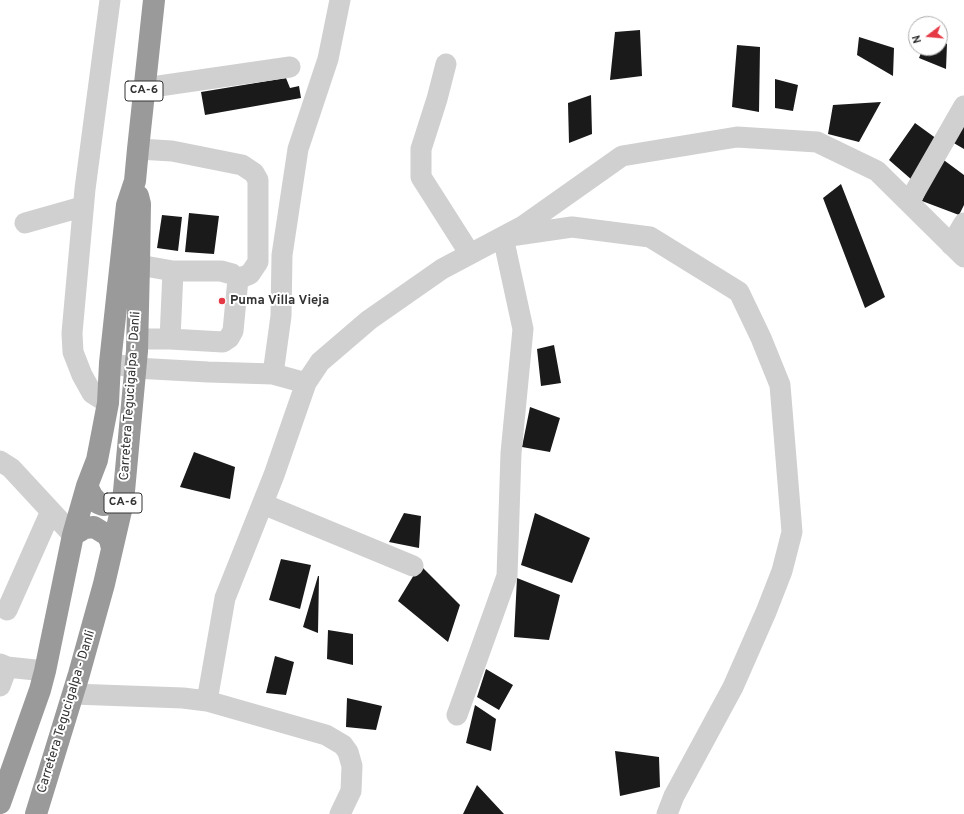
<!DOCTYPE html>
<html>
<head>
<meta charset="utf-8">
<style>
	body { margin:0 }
	#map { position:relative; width:964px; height:814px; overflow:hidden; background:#fff; font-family:Overpass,sans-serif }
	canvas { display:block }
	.north { position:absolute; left:908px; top:16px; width:40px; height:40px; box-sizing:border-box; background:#fff; border:1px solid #adadad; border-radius:50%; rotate:254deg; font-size:11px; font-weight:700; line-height:16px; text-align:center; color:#333 }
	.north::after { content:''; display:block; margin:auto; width:14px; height:18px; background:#e63946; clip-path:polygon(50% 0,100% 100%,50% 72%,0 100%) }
</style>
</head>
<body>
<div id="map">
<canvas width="964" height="814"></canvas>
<div class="north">N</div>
</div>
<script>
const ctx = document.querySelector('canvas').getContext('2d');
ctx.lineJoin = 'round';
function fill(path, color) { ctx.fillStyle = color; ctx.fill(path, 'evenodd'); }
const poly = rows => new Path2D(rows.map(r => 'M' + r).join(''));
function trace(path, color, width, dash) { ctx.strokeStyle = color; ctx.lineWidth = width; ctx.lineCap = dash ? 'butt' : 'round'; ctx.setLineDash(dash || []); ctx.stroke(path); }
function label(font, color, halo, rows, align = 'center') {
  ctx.font = font + ' Overpass,sans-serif'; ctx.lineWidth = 4; ctx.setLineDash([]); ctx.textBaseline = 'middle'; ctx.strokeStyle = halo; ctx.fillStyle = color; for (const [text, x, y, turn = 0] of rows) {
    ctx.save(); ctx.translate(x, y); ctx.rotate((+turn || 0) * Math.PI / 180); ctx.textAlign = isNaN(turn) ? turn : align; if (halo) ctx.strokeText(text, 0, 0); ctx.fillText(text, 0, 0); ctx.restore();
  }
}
fill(poly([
	[640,30,642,76,610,80,615,32],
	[859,37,894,48,893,76,857,55],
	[940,39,947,44,946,69,919,58,923,48,940,48],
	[737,45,760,47,759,112,732,107],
	[286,78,290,88,299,86,301,98,205,115,201,92],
	[775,79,798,85,793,111,775,108],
	[591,95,592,134,569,143,568,103],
	[881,102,859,142,828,134,833,105],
	[915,123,937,139,912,180,889,160],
	[964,123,964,149,952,142],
	[941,158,964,175,964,205,959,215,922,201],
	[841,184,885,297,865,308,823,198],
	[189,213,219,216,214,254,185,252],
	[162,215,182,217,178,251,157,248],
	[554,345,561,383,541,386,537,349],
	[530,407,560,418,550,452,522,447],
	[194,452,235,467,230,499,180,487],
	[404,513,421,516,419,548,389,542],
	[535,513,590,538,572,583,521,565],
	[281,559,311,565,300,609,269,600],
	[420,565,460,605,448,642,398,601],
	[318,576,319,576,318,633,303,627],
	[517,578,560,595,549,640,514,637],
	[328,630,353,634,353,665,327,659],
	[275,656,294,662,286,695,266,693],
	[486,669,513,685,499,710,477,697],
	[347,698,382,706,376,730,346,727],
	[475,705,496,719,491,751,466,743],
	[615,751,659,757,660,787,620,796],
	[477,785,504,814,463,814]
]), '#1a1a1a');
trace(poly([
	[446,64,437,99,421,149,421,177,470,254],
	[145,88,290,67],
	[138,149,172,151,242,165,254,173,258,180,258,262,250,274,238,279],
	[909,202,964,106],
	[25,223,78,208,83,208],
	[951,245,964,223],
	[137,339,170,339,223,342,229,338,233,331,238,279,232,274,221,271,173,271,139,265],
	[170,339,173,271],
	[110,363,135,368,208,372,273,374,306,383],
	[273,374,281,316,282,255,298,149,328,59,340,0],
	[108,403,92,393,82,375,73,352,72,333,85,189,110,0],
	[0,461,11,468,73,535],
	[263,504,413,566],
	[7,610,51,511],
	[0,664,7,667,45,671],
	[0,686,7,667],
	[73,694,183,698,207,701,326,735,343,745,348,752,352,766,351,791,340,814],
	[207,701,225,598,274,475,306,383,320,362,369,320,442,269,523,226,622,156,737,137,817,142,877,171,964,257],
	[457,715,507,576,511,453,523,329,503,237,572,227,650,237,739,292,761,338,780,385,792,532,782,571,766,612,733,687,674,796,667,814]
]), '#d0d0d0', 21);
trace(poly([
	[87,486,92,496,98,503,103,505,117,503,124,499],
	[73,535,85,528,94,527,107,535,110,540,112,548],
	[0,803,40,690,45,671,73,535,87,486,97,460,103,429,108,403,110,363,127,205,135,181,138,149,154,0],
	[36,814,79,674,104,584,123,502,137,351,139,265,140,204,138,196]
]), '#9a9a9a', 22);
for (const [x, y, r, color] of [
	[222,301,4,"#e63946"]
]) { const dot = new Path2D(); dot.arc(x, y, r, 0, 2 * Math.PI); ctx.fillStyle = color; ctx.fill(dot); trace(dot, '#fff', 1.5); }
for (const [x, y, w] of [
	[144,91,38],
	[123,503,38]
]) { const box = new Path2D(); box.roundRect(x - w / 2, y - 10, w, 20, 3); ctx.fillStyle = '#fff'; ctx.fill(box); trace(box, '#333', 1); }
label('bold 12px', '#333', null, [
	["CA-6",144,91],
	["CA-6",123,503]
]);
label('bold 13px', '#333', '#fff', [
	["Puma Villa Vieja",230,301]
], 'left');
label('13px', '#333', '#fff', [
	["Carretera Tegucigalpa - Danli",131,396,-86],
	["Carretera Tegucigalpa - Danli",67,712,-73]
]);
</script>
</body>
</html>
